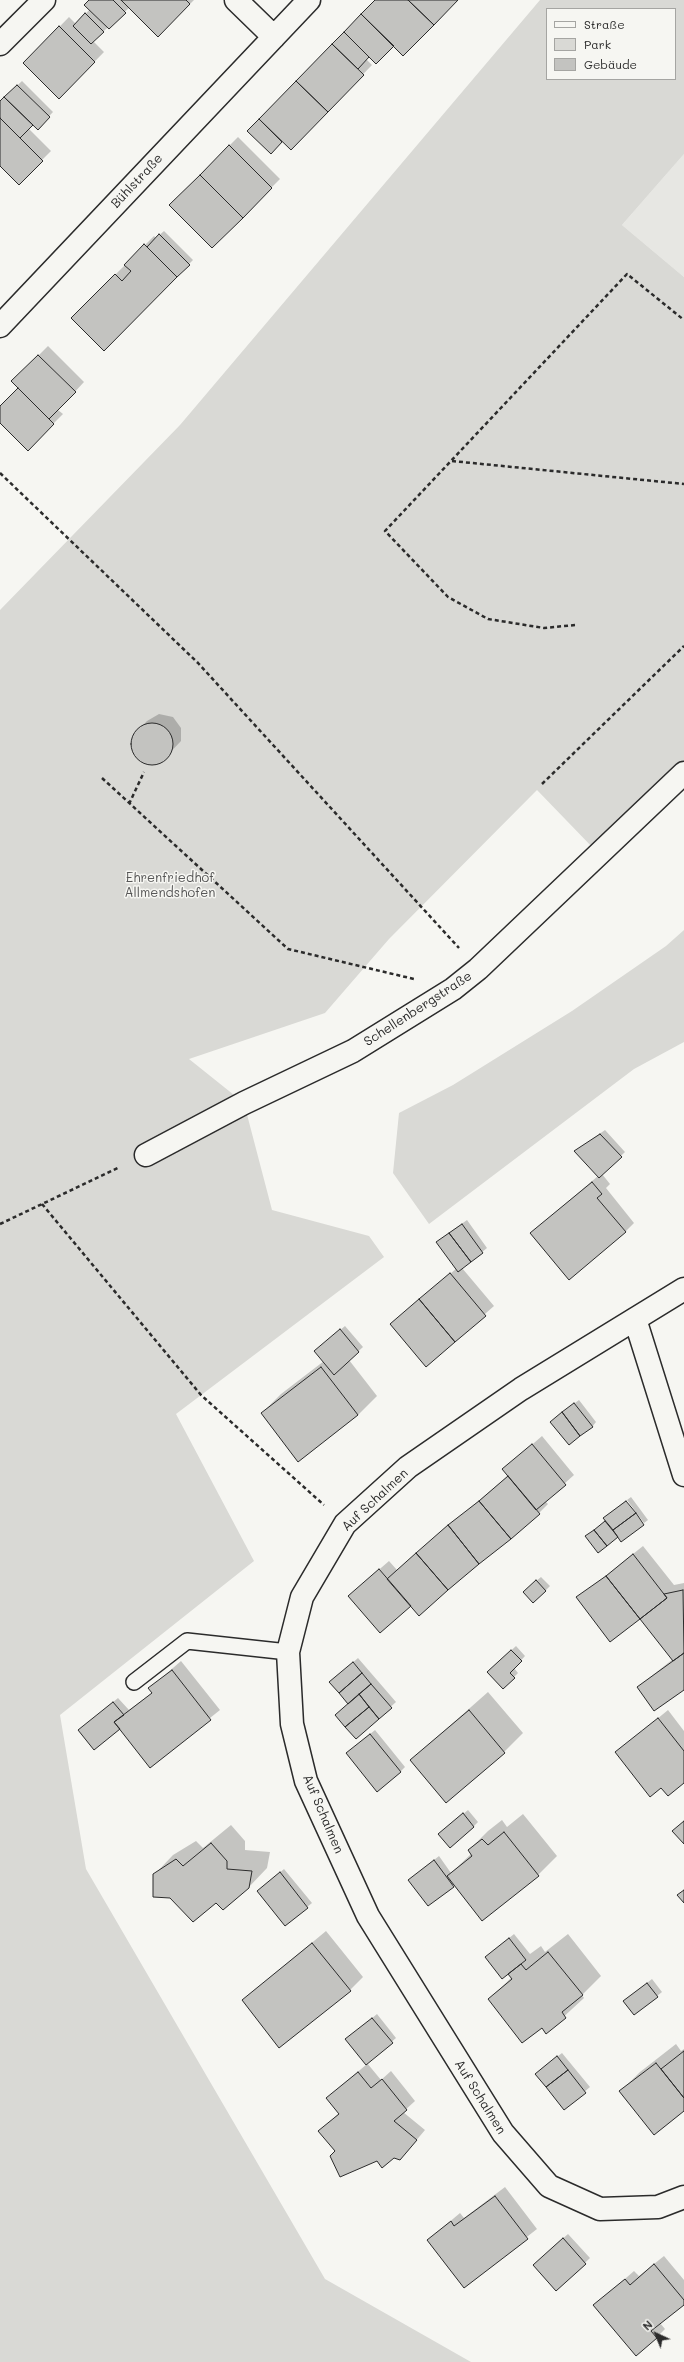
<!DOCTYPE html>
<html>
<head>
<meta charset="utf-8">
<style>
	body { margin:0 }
	#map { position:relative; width:684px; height:2362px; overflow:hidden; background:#f6f6f2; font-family:Mali,sans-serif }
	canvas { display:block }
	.legend { position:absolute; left:546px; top:8px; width:130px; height:72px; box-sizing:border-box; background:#f6f6f2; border:1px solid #a5a5a2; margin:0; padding:5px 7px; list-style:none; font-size:12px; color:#2b2b2b }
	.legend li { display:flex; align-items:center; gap:8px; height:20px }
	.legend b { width:20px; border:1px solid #a5a5a2 }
	.north { position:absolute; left:636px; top:2314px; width:40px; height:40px; -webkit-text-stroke:3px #f6f6f2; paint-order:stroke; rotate:316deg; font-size:11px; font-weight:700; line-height:16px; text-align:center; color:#2b2b2b }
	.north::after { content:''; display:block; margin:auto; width:14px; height:18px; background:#2b2b2b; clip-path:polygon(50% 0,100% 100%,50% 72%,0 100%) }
</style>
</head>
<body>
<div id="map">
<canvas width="684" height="2362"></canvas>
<ul class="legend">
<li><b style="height:5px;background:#f6f6f2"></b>Straße</li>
<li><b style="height:11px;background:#d9d9d5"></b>Park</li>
<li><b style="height:11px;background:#c3c3c0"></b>Gebäude</li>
</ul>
<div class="north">N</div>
</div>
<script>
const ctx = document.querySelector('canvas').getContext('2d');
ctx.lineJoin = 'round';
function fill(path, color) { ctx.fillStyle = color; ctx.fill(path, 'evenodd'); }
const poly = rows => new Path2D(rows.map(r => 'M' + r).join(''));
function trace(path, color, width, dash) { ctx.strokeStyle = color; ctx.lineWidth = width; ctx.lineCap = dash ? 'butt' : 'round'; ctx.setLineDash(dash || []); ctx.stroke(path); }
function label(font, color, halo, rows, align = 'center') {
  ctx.font = font + ' Mali,sans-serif'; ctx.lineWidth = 3; ctx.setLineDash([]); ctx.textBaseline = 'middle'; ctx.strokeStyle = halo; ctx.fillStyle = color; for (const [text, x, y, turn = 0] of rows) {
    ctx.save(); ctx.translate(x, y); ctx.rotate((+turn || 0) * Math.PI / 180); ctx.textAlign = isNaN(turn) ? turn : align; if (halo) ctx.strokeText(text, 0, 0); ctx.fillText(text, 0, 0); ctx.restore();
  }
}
fill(poly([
	[684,154,684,277,622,225]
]), '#e7e7e3');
fill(poly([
	[540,0,684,0,684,154,622,225,684,277,684,763,595,850,537,790,389,939,325,1013,189,1059,244,1103,272,1210,369,1236,384,1257,176,1414,254,1561,60,1715,86,1869,325,2279,471,2362,0,2362,0,610,180,425],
	[547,9,675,9,675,79,547,79],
	[684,930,684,1042,634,1069,429,1224,393,1173,399,1113,453,1085,572,1011,666,946]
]), '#d9d9d5');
fill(poly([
	[90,0,194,0,158,36,130,7,93,41,104,52,59,98,24,63,69,17,76,24,90,9],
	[376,0,456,0,394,45,369,56,366,59,372,65,291,149,282,141,271,153,248,131],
	[22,81,53,112,38,128,33,123,28,128,51,151,19,183,0,164,0,100,1,101],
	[238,137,280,179,212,247,170,205],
	[164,231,193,260,178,275,72,318,154,236,156,238],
	[48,346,84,382,58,410,63,414,28,449,0,422,0,407,19,388,13,381],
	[159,714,173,717,181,728,181,741,162,761,150,764,139,759,133,748,134,735,147,721],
	[605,1130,625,1152,602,1174,610,1184,606,1188,634,1223,625,1232,531,1233,598,1176,575,1151],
	[467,1220,487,1248,462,1268,494,1306,427,1365,391,1324,457,1268,442,1238],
	[345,1326,363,1347,349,1360,377,1396,358,1415,262,1413,281,1394,324,1361,320,1347],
	[579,1400,596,1422,592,1427,556,1417],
	[542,1436,574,1475,545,1501,548,1504,539,1513,419,1614,411,1605,359,1587,389,1561,397,1570,509,1475,504,1469],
	[631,1497,648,1520,644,1523,627,1500],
	[625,1501,643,1525,618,1536,587,1536,606,1521,609,1514],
	[643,1546,674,1585,684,1583,684,1689,638,1687,673,1659,640,1618,578,1598],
	[541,1577,550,1586,545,1591,529,1587],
	[516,1646,525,1656,514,1668,518,1673,503,1688,488,1672],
	[358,1658,396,1702,356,1738,349,1704,335,1678],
	[181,1661,220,1710,150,1766,120,1728,84,1726,118,1698,129,1710,153,1692,150,1688],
	[488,1692,523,1733,504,1752,411,1760],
	[668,1710,684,1731,684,1782,662,1786,617,1752],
	[375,1730,405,1767,400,1772,352,1749],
	[468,1810,478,1822,473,1827,444,1830],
	[523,1814,557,1856,538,1875,482,1920,454,1885,409,1880,439,1856,451,1873,472,1853,469,1850,488,1831,502,1820,507,1827],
	[231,1825,245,1841,245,1850,270,1852,267,1868,248,1888,216,1901,170,1897,154,1875,173,1855,196,1841,203,1848],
	[284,1869,312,1903,307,1907,263,1887],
	[326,1931,363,1977,350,1990,243,2000],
	[514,1934,530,1954,541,1946,545,1952,568,1934,601,1976,582,1995,584,1998,546,2033,542,2027,489,1999,512,1977,491,1953],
	[652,1979,662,1992,657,1996,624,2001],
	[377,2014,396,2038,367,2063,381,2080,391,2071,415,2101,403,2112,425,2130,409,2149,393,2157,377,2160,336,2151,320,2131,339,2113,327,2098,367,2064,347,2039],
	[676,2044,681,2051,684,2049,684,2109,621,2091,640,2072],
	[562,2053,590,2087,564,2109,541,2069],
	[505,2187,537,2229,464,2286,428,2240,460,2213,464,2218],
	[568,2234,590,2258,556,2290,539,2260],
	[664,2256,684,2280,684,2303,660,2323,665,2329,656,2338,595,2305,634,2271,639,2276]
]), '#0003');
const building = poly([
	[89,0,113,0,126,13,109,29,84,5,89,0],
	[121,0,186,0,190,4,158,37,121,0],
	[375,0,408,0,434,25,403,56,361,14,375,0],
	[408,0,458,0,434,25,408,0],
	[85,13,104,32,91,44,73,26,85,13],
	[361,14,394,46,376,64,344,32,361,14],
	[59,26,95,62,59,99,23,63,59,26],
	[344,32,369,57,358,69,332,44,344,32],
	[332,44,364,75,328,112,296,81,332,44],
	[296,81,328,112,291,150,259,119,296,81],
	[17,85,50,117,38,130,4,97,17,85],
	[4,97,33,125,20,138,0,118,0,101,4,97],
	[0,118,43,161,19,185,0,166,0,118],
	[259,119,282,142,271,154,247,131,259,119],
	[229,145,272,188,243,218,200,175,229,145],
	[200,175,243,218,212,248,169,205,200,175],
	[159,234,190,265,177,277,147,247,159,234],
	[144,244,177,277,104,351,71,318,115,274,122,281,131,271,124,265,144,244],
	[38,355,76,392,49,419,11,381,38,355],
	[18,388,54,424,28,451,0,423,0,406,18,388],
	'131 744a21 21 0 1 1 42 0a21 21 0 1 1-42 0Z',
	[600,1134,622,1157,599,1178,574,1151,600,1134],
	[592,1182,602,1194,597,1198,626,1232,569,1280,530,1233,592,1182],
	[462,1224,483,1253,471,1262,449,1233,462,1224],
	[449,1233,471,1262,458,1272,436,1242,449,1233],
	[450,1273,486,1316,455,1342,419,1299,450,1273],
	[419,1299,455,1342,426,1367,390,1324,419,1299],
	[340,1329,359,1352,334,1375,314,1351,340,1329],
	[321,1367,358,1415,298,1462,261,1413,321,1367],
	[574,1403,593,1427,580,1436,562,1412,574,1403],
	[562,1412,580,1436,569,1445,550,1422,562,1412],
	[532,1444,566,1485,536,1510,502,1469,532,1444],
	[508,1476,540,1514,511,1539,479,1501,508,1476],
	[479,1501,511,1539,479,1564,448,1525,479,1501],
	[626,1501,636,1513,613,1530,603,1518,626,1501],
	[636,1513,644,1525,621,1542,613,1530,636,1513],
	[605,1521,618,1537,607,1546,594,1530,605,1521],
	[448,1525,479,1564,448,1590,416,1553,448,1525],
	[594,1530,607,1546,598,1553,585,1536,594,1530],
	[416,1553,448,1590,419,1616,387,1579,416,1553],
	[633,1554,667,1598,640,1619,606,1576,633,1554],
	[379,1569,411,1606,380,1633,348,1596,379,1569],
	[606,1576,640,1619,610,1642,576,1597,606,1576],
	[536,1580,546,1591,533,1603,523,1592,536,1580],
	[683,1590,684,1653,673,1661,640,1619,667,1598,664,1594,683,1590],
	[511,1650,522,1661,510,1673,515,1678,503,1689,487,1672,511,1650],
	[684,1653,684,1690,654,1711,637,1687,684,1653],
	[353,1662,362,1673,339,1693,329,1682,353,1662],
	[172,1670,211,1720,150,1768,114,1722,152,1693,148,1688,172,1670],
	[362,1673,371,1684,348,1704,339,1693,362,1673],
	[371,1684,392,1708,379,1719,359,1694,371,1684],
	[359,1694,369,1707,345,1727,335,1715,359,1694],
	[113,1702,124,1715,114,1722,120,1729,94,1750,78,1730,113,1702],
	[369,1707,379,1719,356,1739,345,1727,369,1707],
	[469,1710,505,1753,446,1803,410,1760,469,1710],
	[658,1718,684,1751,684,1783,668,1796,661,1788,650,1797,615,1752,658,1718],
	[370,1734,401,1772,377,1792,346,1753,370,1734],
	[463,1813,474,1827,450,1848,438,1834,463,1813],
	[684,1821,684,1844,672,1831,684,1821],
	[504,1832,539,1876,482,1921,447,1876,472,1856,468,1850,482,1839,488,1845,504,1832],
	[211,1843,227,1861,227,1869,252,1871,249,1888,223,1910,216,1903,193,1922,170,1898,153,1897,153,1874,176,1859,183,1866,211,1843],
	[434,1860,454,1887,428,1906,408,1880,434,1860],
	[280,1872,308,1908,285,1926,257,1891,280,1872],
	[684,1890,684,1903,677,1895,684,1890],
	[509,1938,526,1960,502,1979,485,1957,509,1938],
	[312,1943,351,1991,279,2048,242,2000,312,1943],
	[548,1952,583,1995,562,2012,566,2018,546,2034,542,2028,522,2043,488,1999,512,1979,508,1974,521,1964,526,1970,548,1952],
	[647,1983,658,1997,634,2015,623,2001,647,1983],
	[372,2018,393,2043,366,2065,345,2039,372,2018],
	[684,2051,684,2098,661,2069,684,2051],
	[557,2056,568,2070,546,2087,535,2074,557,2056],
	[656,2063,684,2098,684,2111,654,2135,619,2091,656,2063],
	[568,2070,586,2093,564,2110,546,2087,568,2070],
	[358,2072,371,2088,382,2079,407,2110,394,2121,417,2140,400,2160,394,2158,382,2168,377,2161,340,2177,330,2156,335,2151,318,2131,339,2114,326,2098,358,2072],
	[495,2196,528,2239,464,2288,427,2240,451,2221,454,2226,495,2196],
	[563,2238,586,2264,556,2291,533,2265,563,2238],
	[654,2264,684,2300,684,2305,651,2331,657,2338,636,2356,593,2305,625,2279,630,2285,654,2264]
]);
fill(building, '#c3c3c0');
trace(building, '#2b2b2b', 1);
const lane = poly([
	[134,1682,187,1641,288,1652]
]);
const street = poly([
	[236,0,274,37],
	[0,44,44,0],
	[0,326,309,0],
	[146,1155,244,1103,353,1051,453,989,478,969,684,773],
	[684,1289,521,1389,408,1467,345,1524,302,1597,288,1652,292,1724,306,1781,368,1916,503,2133,549,2186,600,2209,658,2207,684,2197],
	[635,1319,684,1475]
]);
trace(lane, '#2b2b2b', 18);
trace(street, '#2b2b2b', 25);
trace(poly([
	[452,461,684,484],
	[0,473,198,663,459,948],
	[575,625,544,628,488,619,448,597,385,531,627,274,684,320],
	[102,778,288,949,414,979],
	[542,784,684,646],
	[129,804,144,772],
	[42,1204,201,1395,324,1505],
	[0,1224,120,1167]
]), '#2b2b2b', 2.5, [4, 3]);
trace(lane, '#f6f6f2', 15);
trace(street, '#f6f6f2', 22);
label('13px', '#2b2b2b', '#f6f6f2', [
	["Bühlstraße",137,181,-47],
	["Schellenbergstraße",418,1009,-33],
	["Auf Schalmen",375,1500,-43],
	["Auf Schalmen",323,1814,67],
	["Auf Schalmen",480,2097,58]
]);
label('13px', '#565656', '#f6f6f2', [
	["Ehrenfriedhof",170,878],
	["Allmendshofen",170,893]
]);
</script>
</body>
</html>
